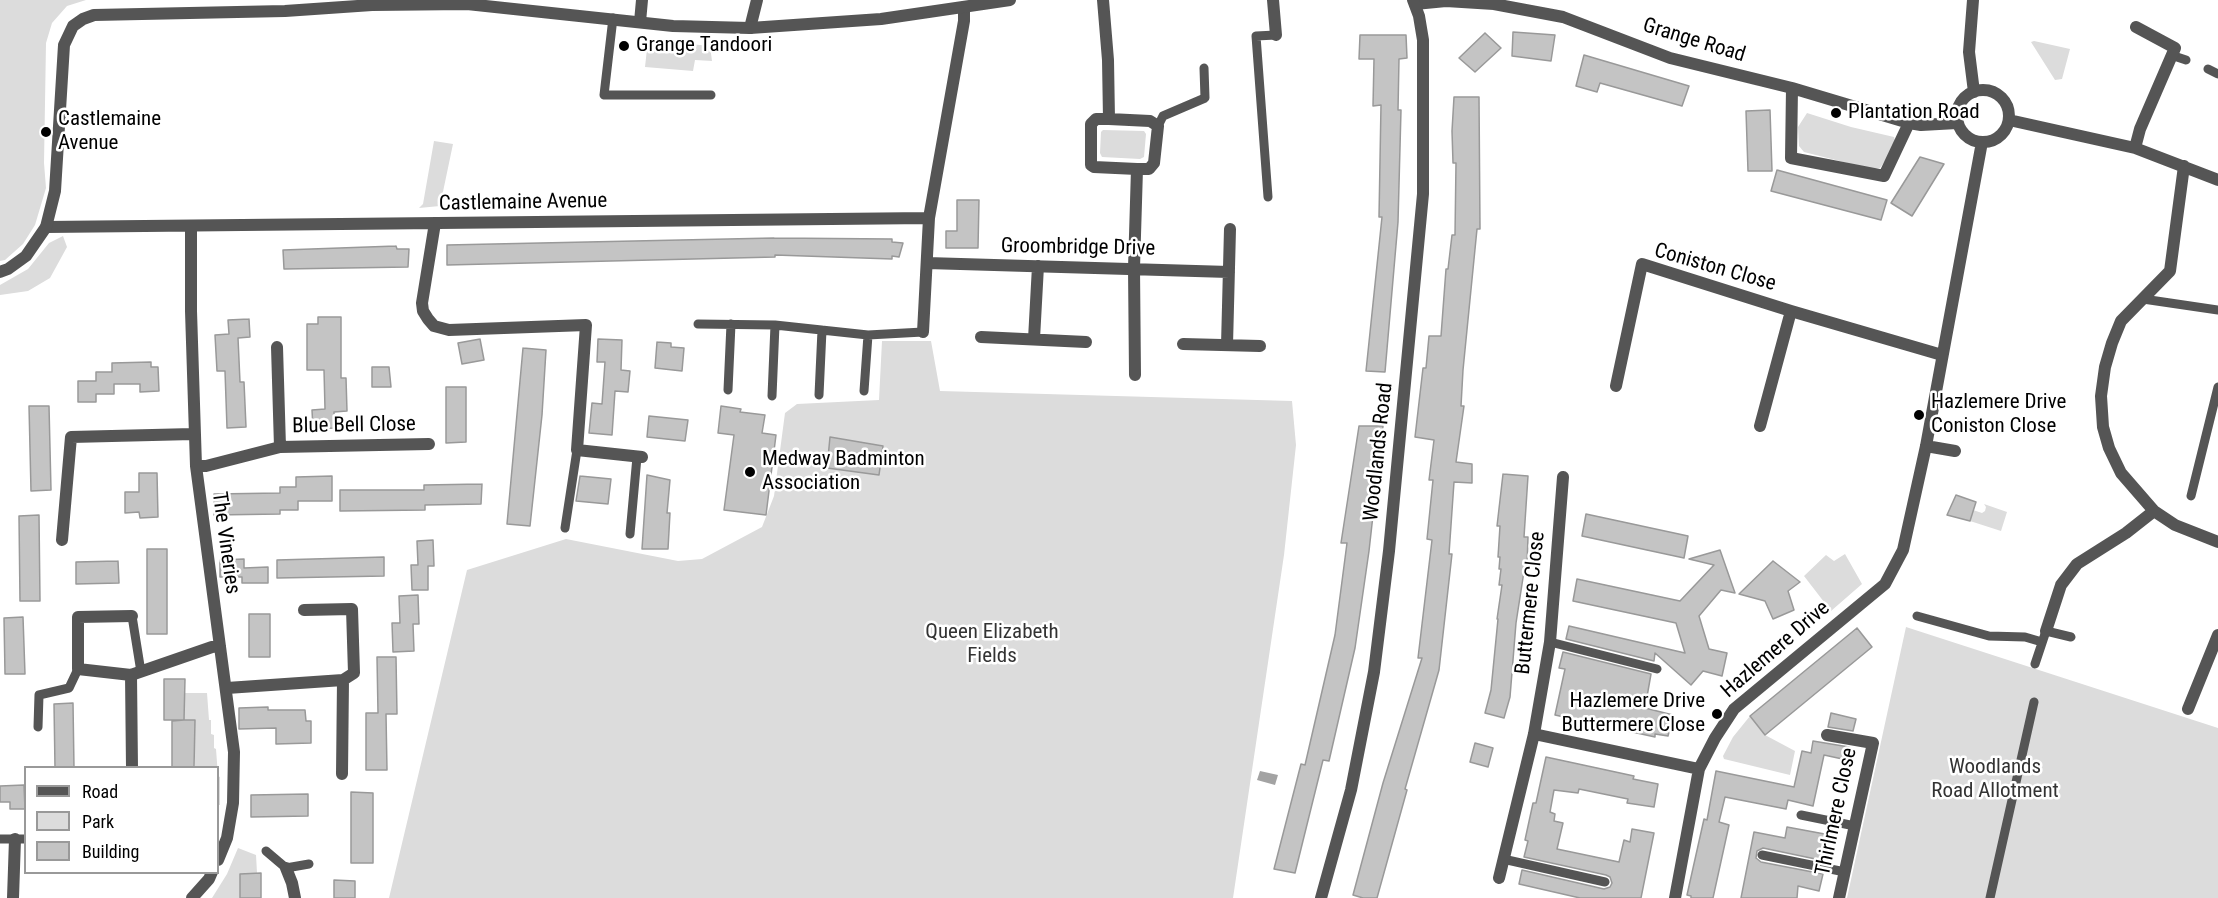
<!DOCTYPE html>
<html>
<head>
<meta charset="utf-8">
<style>
	body { margin:0 }
	#map { position:relative; width:2218px; height:898px; overflow:hidden; background:#fff; font-family:"Roboto Condensed",sans-serif }
	canvas { display:block }
	.legend { position:absolute; left:24px; top:766px; width:195px; height:108px; box-sizing:border-box; background:#fff; border:2px solid #999; margin:0; padding:8px 10px; list-style:none; font-size:18px; color:#000 }
	.legend li { display:flex; align-items:center; gap:12px; height:30px }
	.legend b { width:30px; border:2px solid #999 }
</style>
</head>
<body>
<div id="map">
<canvas width="2218" height="898"></canvas>
<ul class="legend">
<li><b style="height:8px;background:#555"></b>Road</li>
<li><b style="height:16px;background:#dcdcdc"></b>Park</li>
<li><b style="height:16px;background:#c4c4c4"></b>Building</li>
</ul>
</div>
<script>
const ctx = document.querySelector('canvas').getContext('2d');
ctx.lineJoin = 'round';
function fill(path, color) { ctx.fillStyle = color; ctx.fill(path, 'evenodd'); }
const poly = rows => new Path2D(rows.map(r => 'M' + r).join(''));
function trace(path, color, width, dash) { ctx.strokeStyle = color; ctx.lineWidth = width; ctx.lineCap = dash ? 'butt' : 'round'; ctx.setLineDash(dash || []); ctx.stroke(path); }
function label(font, color, halo, rows, align = 'center') {
  ctx.font = font + ' "Roboto Condensed",sans-serif'; ctx.lineWidth = 5; ctx.setLineDash([]); ctx.textBaseline = 'middle'; ctx.strokeStyle = halo; ctx.fillStyle = color; for (const [text, x, y, turn = 0] of rows) {
    ctx.save(); ctx.translate(x, y); ctx.rotate((+turn || 0) * Math.PI / 180); ctx.textAlign = isNaN(turn) ? turn : align; if (halo) ctx.strokeText(text, 0, 0); ctx.fillText(text, 0, 0); ctx.restore();
  }
}
fill(poly([
	[0,0,86,0,67,6,52,23,46,43,44,163,46,188,35,225,23,244,5,260,0,261],
	[648,40,710,46,712,61,695,60,693,71,645,67],
	[2034,41,2070,49,2062,79,2055,80,2031,42],
	[1807,113,1851,127,1894,137,1896,143,1893,149,1880,168,1871,169,1804,152,1799,146,1798,127],
	[1103,130,1144,131,1146,134,1144,157,1140,159,1102,157,1100,153,1101,132],
	[434,141,453,144,440,206,419,208,423,204],
	[63,236,67,247,50,278,28,291,0,295,0,285,28,269,49,243],
	[882,341,931,341,940,391,1292,401,1296,445,1284,555,1233,898,389,898,467,570,566,539,678,561,702,559,762,527,774,496,785,413,797,404,879,400],
	[1984,504,2007,512,2001,531,1970,521,1973,510,1982,513,1985,511,1986,507],
	[1845,554,1862,584,1831,611,1804,576,1826,555,1834,561],
	[1906,627,2218,728,2218,898,1847,898],
	[184,693,207,693,209,720,211,720,211,734,214,735,214,748,216,749,218,776,220,777,220,805,218,805,218,768,195,767,195,721,184,720],
	[1750,716,1765,735,1795,751,1790,775,1724,759,1723,756,1733,737],
	[238,848,256,855,257,873,240,874,240,898,212,898,227,874]
]), '#dcdcdc');
fill(poly([
	[1260,771,1278,775,1275,785,1257,780]
]), '#a3a3a3');
const building = poly([
	[1513,32,1555,35,1551,61,1512,56,1513,32],
	[1485,33,1501,48,1475,72,1459,58,1485,33],
	[1360,35,1406,35,1407,58,1399,59,1398,110,1401,110,1398,222,1385,372,1366,371,1382,217,1379,217,1381,105,1373,106,1374,59,1359,59,1360,35],
	[1584,55,1689,86,1682,106,1600,83,1597,92,1576,86,1584,55],
	[1454,97,1479,97,1480,229,1477,229,1463,370,1461,406,1464,406,1456,462,1472,464,1472,483,1454,482,1449,554,1452,554,1439,670,1405,789,1407,790,1377,898,1363,898,1353,895,1383,783,1422,658,1418,658,1432,540,1427,539,1433,480,1429,480,1434,440,1415,437,1423,368,1426,368,1429,336,1441,336,1446,269,1448,269,1452,235,1455,235,1456,163,1453,163,1452,131,1454,97],
	[1770,110,1772,171,1748,171,1746,111,1770,110],
	[1920,157,1944,164,1912,216,1891,203,1920,157],
	[1777,170,1887,200,1881,220,1771,191,1777,170],
	[957,200,979,200,978,248,946,248,946,231,957,231,957,200],
	[774,238,892,239,892,242,903,243,899,257,892,256,892,259,775,255,775,257,447,265,447,245,774,238],
	[396,246,397,249,409,249,408,267,284,269,283,250,396,246],
	[318,317,341,317,341,378,346,378,347,411,334,412,334,428,313,429,312,410,325,409,324,370,307,370,307,324,318,324,318,317],
	[249,319,250,337,238,338,240,382,244,382,246,427,227,428,225,371,217,371,215,335,229,334,228,320,249,319],
	[480,339,484,360,462,364,458,343,480,339],
	[598,339,622,340,621,370,630,371,628,392,615,391,612,435,589,433,592,403,602,404,605,362,597,362,598,339],
	[657,342,671,343,671,347,684,348,682,371,655,368,657,342],
	[523,348,546,350,542,415,530,526,507,524,523,348],
	[151,362,151,367,158,367,159,391,140,392,140,384,114,384,114,394,96,394,96,402,78,402,78,381,96,381,96,372,112,372,112,363,151,362],
	[372,367,389,367,391,387,372,387,372,367],
	[446,387,466,387,466,442,446,443,446,387],
	[29,406,49,406,51,490,31,491,29,406],
	[721,406,741,409,740,412,765,415,762,433,776,435,766,515,724,510,734,435,718,433,721,406],
	[649,416,688,420,685,441,647,437,649,416],
	[1359,426,1383,426,1369,551,1355,648,1329,761,1323,760,1295,873,1274,869,1301,764,1305,765,1335,635,1347,543,1341,543,1359,426],
	[830,437,883,446,879,475,827,468,830,437],
	[139,473,157,473,158,517,140,518,139,512,125,513,125,492,139,492,139,473],
	[1503,474,1528,476,1524,537,1528,537,1527,565,1525,565,1516,623,1510,697,1504,718,1485,713,1491,690,1498,619,1497,619,1502,585,1499,585,1501,569,1499,569,1500,557,1498,557,1500,526,1497,526,1503,474],
	[647,475,670,480,667,513,670,513,668,549,642,549,647,475],
	[332,476,332,501,298,501,298,510,280,510,280,514,214,515,214,494,280,493,280,487,296,487,296,477,332,476],
	[580,476,611,479,608,504,576,501,580,476],
	[482,484,481,504,425,505,425,510,340,511,340,490,424,490,424,485,482,484],
	[1956,495,1976,502,1970,521,1947,515,1956,495],
	[1586,514,1688,536,1684,558,1582,536,1586,514],
	[39,515,40,601,20,601,19,516,39,515],
	[433,540,434,566,428,566,428,590,412,590,411,565,418,565,417,541,433,540],
	[147,549,167,549,167,634,147,634,147,549],
	[1720,550,1735,593,1721,590,1699,616,1709,649,1727,653,1722,676,1703,671,1691,685,1655,653,1654,661,1566,639,1569,626,1685,653,1676,623,1573,601,1577,579,1680,601,1714,565,1689,559,1720,550],
	[384,557,384,576,277,578,277,560,384,557],
	[244,559,244,568,268,567,268,583,242,583,242,577,220,577,220,560,244,559],
	[118,561,119,583,76,584,76,562,118,561],
	[1773,561,1800,582,1788,591,1794,610,1773,619,1765,601,1739,594,1773,561],
	[418,595,419,624,413,624,414,651,393,652,392,623,400,623,399,596,418,595],
	[249,614,270,614,270,657,249,657,249,614],
	[23,617,25,674,5,674,4,618,23,617],
	[1857,628,1872,647,1765,735,1750,716,1857,628],
	[1563,652,1651,674,1645,708,1673,715,1668,736,1655,734,1655,737,1555,715,1565,669,1559,668,1563,652],
	[377,657,396,657,397,714,386,714,387,770,366,770,366,713,378,713,377,657],
	[164,679,185,679,184,720,195,720,194,768,172,768,172,721,184,720,164,720,164,679],
	[73,703,74,768,55,768,54,704,73,703],
	[268,707,268,710,305,710,306,721,311,721,311,743,276,744,276,728,239,729,239,708,268,707],
	[1831,713,1856,719,1853,731,1828,727,1831,713],
	[1813,741,1849,747,1847,760,1824,755,1813,806,1788,800,1786,809,1725,797,1719,822,1729,825,1713,898,1691,898,1691,896,1687,895,1704,819,1707,820,1716,771,1794,787,1802,751,1811,753,1813,741],
	[1475,743,1493,748,1488,767,1470,762,1475,743],
	[1546,757,1634,776,1633,779,1658,784,1654,807,1627,803,1628,799,1579,789,1578,793,1554,790,1550,812,1555,814,1554,821,1563,823,1557,849,1619,862,1624,840,1630,842,1632,829,1654,833,1641,898,1580,898,1519,884,1522,870,1604,889,1610,887,1612,883,1610,877,1606,875,1524,857,1528,841,1525,840,1533,803,1536,803,1546,757],
	[24,785,25,809,10,809,10,802,0,802,0,786,24,785],
	[351,792,373,793,373,863,351,863,351,792],
	[308,794,308,816,251,817,251,795,308,794],
	[1787,827,1830,835,1825,861,1763,848,1757,851,1756,858,1761,862,1823,874,1819,891,1798,886,1797,898,1741,898,1754,832,1785,838,1787,827],
	[261,873,261,898,240,898,240,874,261,873],
	[334,880,355,881,355,898,334,898,334,880]
]);
fill(building, '#c4c4c4');
trace(building, '#999', 1.5);
trace(poly([
	[613,18,604,95,711,95],
	[2171,55,2186,60],
	[2208,69,2218,74],
	[1158,126,1163,116,1205,98,1204,68],
	[1268,197,1256,36,1276,35],
	[2143,299,2218,310],
	[698,324,775,325,868,335,923,332],
	[728,390,731,324],
	[864,391,868,335],
	[819,395,822,330],
	[772,396,775,325],
	[2191,496,2218,387],
	[565,528,577,450],
	[630,534,637,457],
	[132,616,141,672],
	[1917,616,1989,636,2025,637,2042,642],
	[1550,642,1657,669],
	[2035,664,2046,631,2071,637],
	[38,727,39,695,69,688,78,669],
	[1801,815,1855,826],
	[0,839,26,839],
	[266,851,286,868,309,864],
	[1762,855,1845,872],
	[1503,859,1605,882],
	[1990,898,2034,702]
]), '#555', 9);
trace(poly([
	[1103,0,1108,60,1109,119,1150,121,1158,126,1154,163,1149,169,1137,169,1134,268,1135,375],
	[1273,0,1276,35],
	[1973,0,1969,52,1974,92],
	[1415,4,1446,1,1494,4,1563,17,1670,58,1792,88,1909,123,1921,125,1957,123],
	[640,22,642,0],
	[750,28,757,0],
	[1792,88,1791,158,1884,176,1909,123],
	'1957 116a26 26 0 1 1 52 0a26 26 0 1 1-52 0Z',
	[1109,119,1096,119,1091,124,1091,165,1094,167,1137,169],
	[2009,120,2135,148,2218,180],
	[2135,148,2140,129,2175,48,2136,27],
	[2184,166,2170,271,2121,321,2112,343,2105,367,2101,396,2103,427,2109,448,2121,473,2154,511,2175,525,2218,542],
	[435,223,422,303,423,311,428,319,434,326,449,330,586,325,577,450,642,457],
	[46,227,929,218],
	[191,227,191,311,196,466,234,752,233,803,227,838,218,860],
	[927,263,1229,272],
	[923,332,929,218,964,21,964,8],
	[981,337,1086,342],
	[1034,339,1038,266],
	[1183,344,1260,346],
	[1227,345,1230,229],
	[277,347,280,447],
	[1616,386,1642,264,1791,311,1942,355],
	[1760,426,1791,311],
	[1926,446,1955,451],
	[196,466,206,466,280,447,429,444],
	[62,540,71,437,193,434],
	[132,616,78,617,78,669,131,675,212,647,220,646],
	[2046,631,2061,585,2077,564,2126,533,2154,511],
	[131,675,132,768],
	[227,688,343,680,354,673,352,609,304,610],
	[2188,709,2218,635],
	[1534,734,1699,769],
	[1827,735,1873,743,1839,898],
	[342,774,343,680],
	[286,868,292,883,295,898],
	[1499,878,1534,734,1550,642,1563,477],
	[13,898,15,839],
	[192,898,209,879,212,872],
	[1675,898,1699,769,1715,738,1734,709,1885,584,1903,550,1926,446,1982,142]
]), '#555', 12);
trace(poly([
	[0,272,8,269,26,256,46,227,55,191,64,45,73,26,83,19,94,15,285,11,372,5,467,4,673,26,750,28,881,19,1010,0],
	[1321,898,1351,790,1374,672,1389,551,1423,194,1423,40,1419,16,1413,0]
]), '#555', 12);
for (const [x, y, r, color] of [
	[624,46,6,"#000"],
	[1836,113,6,"#000"],
	[46,132,6,"#000"],
	[1919,415,6,"#000"],
	[750,472,6,"#000"],
	[1717,714,6,"#000"]
]) { const dot = new Path2D(); dot.arc(x, y, r, 0, 2 * Math.PI); ctx.fillStyle = color; ctx.fill(dot); trace(dot, '#fff', 2); }
label('21px', '#000', '#fff', [
	["Grange Road",1694,41,17],
	["Castlemaine Avenue",523,203,-1],
	["Groombridge Drive",1078,248,1],
	["Coniston Close",1715,268,16],
	["Blue Bell Close",354,426,-1],
	["Woodlands Road",1379,452,-84],
	["The Vineries",225,543,82],
	["Buttermere Close",1531,603,-84],
	["Hazlemere Drive",1776,650,-41],
	["Thirlmere Close",1837,812,-78]
]);
label('21px', '#000', '#fff', [
	["Grange Tandoori",636,46],
	["Plantation Road",1848,113],
	["Castlemaine",58,120],
	["Avenue",58,144],
	["Hazlemere Drive",1931,403],
	["Coniston Close",1931,427],
	["Medway Badminton",762,460],
	["Association",762,484],
	["Hazlemere Drive",1705,702,"right"],
	["Buttermere Close",1705,726,"right"]
], 'left');
label('21px', '#333', '#fff', [
	["Queen Elizabeth",992,633],
	["Fields",992,657],
	["Woodlands",1995,768],
	["Road Allotment",1995,792]
]);
</script>
</body>
</html>
